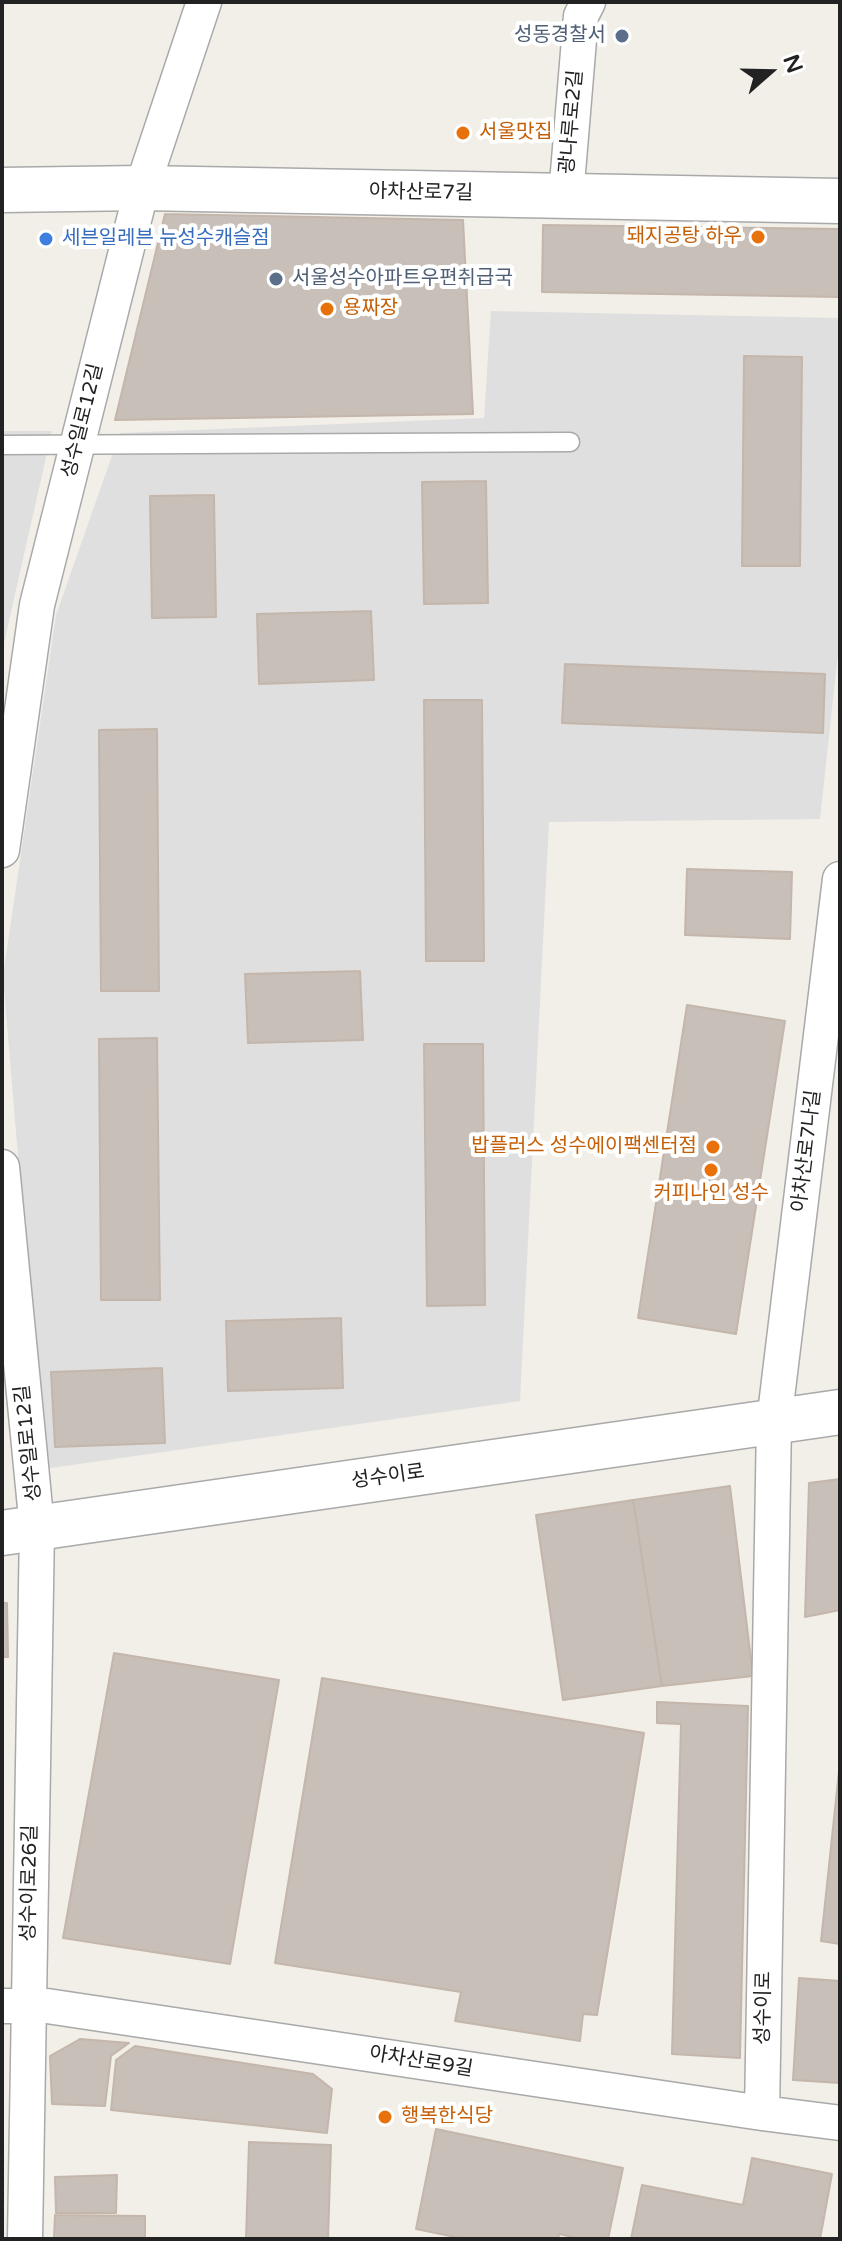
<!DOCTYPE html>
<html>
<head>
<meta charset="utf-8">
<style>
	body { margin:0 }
	#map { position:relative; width:842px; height:2241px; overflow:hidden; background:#f2efe9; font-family:"Varela Round",sans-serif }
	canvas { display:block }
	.frame { position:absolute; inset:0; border:4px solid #222; pointer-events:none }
	.north { position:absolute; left:730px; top:32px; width:80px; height:80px; -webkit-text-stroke:6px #fff; paint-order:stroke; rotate:70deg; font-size:22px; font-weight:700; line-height:32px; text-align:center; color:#222 }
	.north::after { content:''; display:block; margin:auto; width:28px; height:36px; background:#222; clip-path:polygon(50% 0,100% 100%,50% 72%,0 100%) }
</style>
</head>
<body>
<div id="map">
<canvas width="842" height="2241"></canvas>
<div class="frame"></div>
<div class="north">N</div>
</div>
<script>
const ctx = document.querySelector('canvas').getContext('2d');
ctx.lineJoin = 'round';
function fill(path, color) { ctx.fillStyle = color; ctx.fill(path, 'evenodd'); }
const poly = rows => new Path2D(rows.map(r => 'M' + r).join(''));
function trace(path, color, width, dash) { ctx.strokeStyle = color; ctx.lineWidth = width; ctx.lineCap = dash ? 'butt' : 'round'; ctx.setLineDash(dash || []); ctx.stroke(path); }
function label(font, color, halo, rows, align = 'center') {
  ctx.font = font + ' "Varela Round","Noto Sans KR",sans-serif'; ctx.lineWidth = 8; ctx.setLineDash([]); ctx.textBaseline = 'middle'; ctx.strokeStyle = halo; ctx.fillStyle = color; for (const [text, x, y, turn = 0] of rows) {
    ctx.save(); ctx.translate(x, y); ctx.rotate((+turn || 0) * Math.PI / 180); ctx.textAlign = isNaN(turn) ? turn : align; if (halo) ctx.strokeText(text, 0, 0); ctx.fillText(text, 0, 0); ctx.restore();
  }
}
fill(poly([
	[491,311,840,318,840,635,820,819,549,822,520,1401,44,1469,3,976,56,615,120,433,484,418],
	[2,431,52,431,2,652]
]), '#e0dfdf');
const building = poly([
	[165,214,463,220,473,414,115,420,165,214],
	[543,225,840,229,840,297,542,292,543,225],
	[744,356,802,357,800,566,742,566,744,356],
	[486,481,488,603,424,604,422,482,486,481],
	[214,495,216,617,152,618,150,496,214,495],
	[371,611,374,680,259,684,257,614,371,611],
	[565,664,825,674,823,733,562,723,565,664],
	[424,700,482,700,484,961,426,961,424,700],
	[157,729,159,991,101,991,99,730,157,729],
	[687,869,792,872,790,939,685,935,687,869],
	[360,971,363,1040,248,1043,245,974,360,971],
	[687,1005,785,1021,736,1334,638,1318,687,1005],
	[157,1038,160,1300,101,1300,99,1039,157,1038],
	[424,1044,483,1044,485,1305,427,1306,424,1044],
	[341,1318,343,1388,228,1391,226,1321,341,1318],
	[162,1368,165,1443,55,1447,51,1372,162,1368],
	[840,1479,840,1610,805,1617,809,1483,840,1479],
	[730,1486,753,1676,662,1686,633,1500,730,1486],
	[633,1500,662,1686,563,1700,536,1515,633,1500],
	[2,1603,7,1603,8,1657,2,1657,2,1603],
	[114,1653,279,1680,230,1964,63,1938,114,1653],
	[322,1678,644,1733,597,2015,583,2014,580,2041,455,2021,461,1992,275,1963,322,1678],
	[657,1702,748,1706,740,2058,672,2054,681,1724,657,1723,657,1702],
	[839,1771,840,1771,840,1944,821,1941,839,1771],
	[799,1978,840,1981,840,2083,793,2080,799,1978],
	[80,2039,129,2043,111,2056,105,2106,52,2104,50,2056,80,2039],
	[135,2046,313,2074,332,2089,327,2133,111,2110,116,2060,135,2046],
	[436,2129,623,2168,608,2239,582,2239,559,2234,558,2239,465,2239,416,2229,436,2129],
	[249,2142,331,2145,328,2239,246,2239,249,2142],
	[752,2158,832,2174,820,2239,631,2239,642,2185,743,2205,752,2158],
	[117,2175,116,2213,56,2213,55,2177,117,2175],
	[55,2215,145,2216,145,2239,54,2239,55,2215]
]);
fill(building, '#c7bfb8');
trace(building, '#c4b6ab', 2);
const service = poly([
	[2,445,570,442]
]);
const minor = poly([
	[566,196,581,16,588,2],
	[2,850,37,605,142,188,204,2],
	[2,1167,37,1528,25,2239],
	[2,2006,47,2006,762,2113,840,2123],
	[762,2113,774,1422,840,879]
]);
const tertiary = poly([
	[2,190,142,188,840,201],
	[2,1533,840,1412]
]);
trace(service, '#a9a9a9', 21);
trace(minor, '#a9a9a9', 37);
trace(tertiary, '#a9a9a9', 47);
trace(service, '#fff', 18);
trace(minor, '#fff', 34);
trace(tertiary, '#fff', 44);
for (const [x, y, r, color] of [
	[622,36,8,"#5c6f8a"],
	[463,133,8,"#e8710a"],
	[758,237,8,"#e8710a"],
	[46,239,8,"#3f7fe0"],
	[276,279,8,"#5c6f8a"],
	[327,309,8,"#e8710a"],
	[713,1147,8,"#e8710a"],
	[711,1170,8,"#e8710a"],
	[385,2117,8,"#e8710a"]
]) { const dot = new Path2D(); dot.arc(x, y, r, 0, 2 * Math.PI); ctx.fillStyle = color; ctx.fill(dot); trace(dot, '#fff', 3); }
label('20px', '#4e5e75', '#fff', [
	["성동경찰서",606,36],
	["서울성수아파트우편취급국",292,279,"left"]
], 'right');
label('20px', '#222', '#fff', [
	["광나루로2길",572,122,-85],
	["아차산로7길",421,193,1],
	["성수일로12길",83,421,-76],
	["아차산로7나길",807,1151,-83],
	["성수일로12길",29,1443,-96],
	["성수이로",388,1477,-8],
	["성수이로26길",30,1883,-89],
	["성수이로",764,2008,-89],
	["아차산로9길",421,2062,9]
]);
label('20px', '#c56008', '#fff', [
	["서울맛집",479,133],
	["돼지공탕 하우",742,237,"right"],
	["용짜장",343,309],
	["밥플러스 성수에이팩센터점",697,1147,"right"],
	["커피나인 성수",711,1194,"center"],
	["행복한식당",401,2117]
], 'left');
label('20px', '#366cbe', '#fff', [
	["세븐일레븐 뉴성수캐슬점",62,239]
], 'left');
</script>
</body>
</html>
